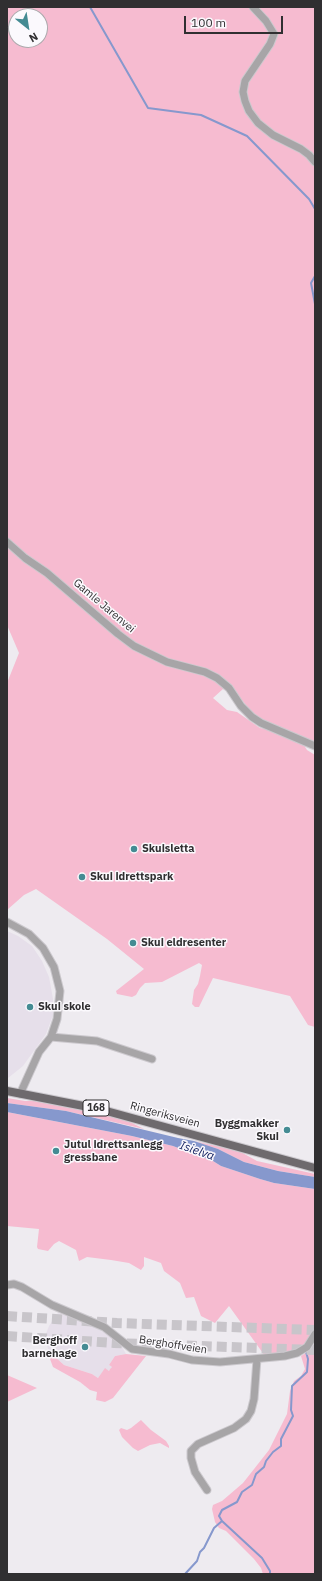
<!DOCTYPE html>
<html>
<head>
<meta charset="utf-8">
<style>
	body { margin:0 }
	#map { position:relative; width:322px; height:1581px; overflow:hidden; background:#eeebf0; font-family:"IBM Plex Sans",sans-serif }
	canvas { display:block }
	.frame { position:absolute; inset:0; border:8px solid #302f31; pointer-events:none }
	.north { position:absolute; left:8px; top:8px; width:40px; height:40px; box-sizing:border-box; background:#fbf9fd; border:1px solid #aaa8ab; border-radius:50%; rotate:150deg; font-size:11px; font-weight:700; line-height:16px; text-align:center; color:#302f31 }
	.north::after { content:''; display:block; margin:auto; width:14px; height:18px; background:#448b93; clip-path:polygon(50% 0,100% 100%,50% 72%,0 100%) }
	.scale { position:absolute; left:184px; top:16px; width:99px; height:18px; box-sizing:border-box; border:2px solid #302f31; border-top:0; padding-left:5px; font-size:12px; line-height:14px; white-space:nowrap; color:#302f31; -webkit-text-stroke:3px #fbf9fd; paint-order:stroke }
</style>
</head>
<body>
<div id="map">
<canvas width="322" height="1581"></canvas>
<div class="frame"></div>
<div class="north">N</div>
<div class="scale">100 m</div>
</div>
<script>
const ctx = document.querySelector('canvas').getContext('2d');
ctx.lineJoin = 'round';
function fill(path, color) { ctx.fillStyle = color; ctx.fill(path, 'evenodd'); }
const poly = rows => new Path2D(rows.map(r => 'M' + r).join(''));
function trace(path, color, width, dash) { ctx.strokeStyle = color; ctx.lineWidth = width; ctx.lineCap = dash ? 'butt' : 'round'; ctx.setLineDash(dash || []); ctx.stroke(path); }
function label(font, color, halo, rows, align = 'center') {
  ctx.font = font + ' "IBM Plex Sans",sans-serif'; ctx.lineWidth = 3; ctx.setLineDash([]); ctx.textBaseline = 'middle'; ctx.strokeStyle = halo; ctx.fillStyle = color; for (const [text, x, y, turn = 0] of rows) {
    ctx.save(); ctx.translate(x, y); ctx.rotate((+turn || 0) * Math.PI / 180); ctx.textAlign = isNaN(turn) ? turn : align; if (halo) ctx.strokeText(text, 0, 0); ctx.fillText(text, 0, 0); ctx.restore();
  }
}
fill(poly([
	[7,931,18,936,32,946,42,961,49,977,53,999,53,1015,46,1034,23,1066,8,1078],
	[58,1313,79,1320,106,1333,121,1345,126,1354,115,1356,109,1365,112,1367,110,1369,109,1371,105,1369,98,1378,92,1374,64,1365,52,1354,48,1349,45,1336,49,1326]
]), '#e6dfea');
fill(poly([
	[7,7,315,7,315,742,263,720,252,713,242,700,223,689,213,698,227,710,237,712,260,728,275,731,302,742,307,750,315,755,315,1027,308,1025,290,996,213,978,199,1007,195,1007,192,1004,194,990,198,984,200,976,202,965,199,963,162,982,145,983,140,988,136,995,132,997,117,994,116,991,144,969,107,939,36,889,24,895,7,910,7,683,19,653,7,625],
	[16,16,40,16,40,40,16,40],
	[7,1098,25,1101,39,1101,92,1111,128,1121,144,1129,66,1111,7,1103],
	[7,1112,132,1136,173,1146,213,1161,221,1166,260,1179,274,1183,315,1189,315,1327,311,1339,305,1346,291,1352,265,1356,229,1306,215,1323,201,1316,194,1297,186,1298,180,1283,164,1271,161,1263,144,1257,144,1266,141,1270,129,1263,111,1260,87,1257,79,1261,76,1250,59,1241,54,1244,48,1251,38,1249,37,1247,39,1229,7,1226],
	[194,1141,239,1151,257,1161,315,1174,315,1177,278,1171,244,1162,218,1149],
	[315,1343,315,1574,263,1574,261,1568,254,1559,226,1531,219,1528,215,1522,212,1509,213,1505,222,1501,243,1483,269,1450,287,1414,290,1391,294,1381,301,1376,305,1369,301,1356,309,1351],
	[52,1354,64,1365,92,1374,98,1378,105,1368,109,1371,110,1369,112,1367,109,1365,115,1356,126,1354,146,1356,113,1398,105,1402,96,1400,97,1392,90,1390,80,1382,53,1367,50,1359],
	[7,1375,37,1388,7,1402],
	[141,1420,151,1430,166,1441,169,1446,169,1448,160,1443,150,1445,138,1451,133,1448,122,1437,119,1430,121,1428,127,1430,131,1428]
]), '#f6bbd0');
fill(poly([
	[7,1103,66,1111,178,1138,194,1141,218,1149,244,1162,278,1171,315,1177,315,1189,274,1183,260,1179,221,1166,213,1161,173,1146,132,1136,7,1112]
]), '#8698cd');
trace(poly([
	[90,7,148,108,201,115,247,136,309,199,315,209],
	[315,276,311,283,315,304],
	[121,1574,127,1574],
	[185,1574,197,1561,200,1552,204,1548,214,1528,222,1521],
	[270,1574,270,1571,262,1558,222,1521,219,1516,222,1510,237,1502,242,1492,252,1485,256,1474,264,1467,266,1461,273,1452,281,1446,281,1439,293,1416,291,1410,292,1386,307,1372,308,1359,306,1352]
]), '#8698cd', 2);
trace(poly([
	[7,1316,117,1323,315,1330],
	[7,1336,114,1343,315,1350]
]), '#c8c5ca', 10, [10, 5]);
const minor = poly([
	[253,7,266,21,274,34,270,44,245,81,243,92,245,101,249,111,258,123,273,135,301,149,309,155,315,162],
	[7,542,25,558,47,573,118,634,134,646,167,662,205,672,217,678,229,688,241,706,252,717,261,723,315,746],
	[7,922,29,934,43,948,54,967,60,991,57,1019,51,1037,39,1052,20,1094],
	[51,1037,97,1041,152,1059],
	[7,1285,14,1284,22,1287,52,1305,104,1327,132,1349,169,1354,192,1360,220,1362,285,1356,297,1353,307,1347,315,1334],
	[207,1490,195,1472,191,1458,191,1451,198,1444,234,1428,246,1419,251,1411,254,1399,257,1359]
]);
const major = poly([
	[7,1091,99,1109,315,1168]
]);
trace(minor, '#ccc9ce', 9);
trace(major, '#ccc9ce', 10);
trace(minor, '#a7a5a7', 7);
trace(major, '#6e6a6d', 8);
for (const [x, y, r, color] of [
	[134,849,4,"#448b93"],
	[82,877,4,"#448b93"],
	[133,943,4,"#448b93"],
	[30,1007,4,"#448b93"],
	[287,1130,4,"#448b93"],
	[56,1151,4,"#448b93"],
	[85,1347,4,"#448b93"]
]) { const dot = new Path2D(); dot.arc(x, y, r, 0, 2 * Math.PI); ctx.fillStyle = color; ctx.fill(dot); trace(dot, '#fbf9fd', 1.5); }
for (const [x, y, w] of [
	[96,1108,26]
]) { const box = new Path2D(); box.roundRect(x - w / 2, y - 8, w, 16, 3); ctx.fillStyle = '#fbf9fd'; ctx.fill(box); trace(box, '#302f31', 1); }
label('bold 10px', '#302f31', null, [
	["168",96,1108]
]);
label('11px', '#302f31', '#fbf9fd', [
	["Gamle Jarenvei",104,606,40],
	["Ringeriksveien",165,1115,15],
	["Berghoffveien",173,1345,9]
]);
label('bold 11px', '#302f31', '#fbf9fd', [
	["Skuisletta",142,849],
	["Skui idrettspark",90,877],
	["Skui eldresenter",141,943],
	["Skui skole",38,1007],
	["Byggmakker",279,1124,"right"],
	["Skui",279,1137,"right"],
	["Jutul idrettsanlegg",64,1145],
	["gressbane",64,1158],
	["Berghoff",77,1341,"right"],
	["barnehage",77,1354,"right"]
], 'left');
label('italic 12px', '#182664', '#fbf9fd', [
	["Isielva",197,1151,19]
]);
</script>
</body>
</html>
